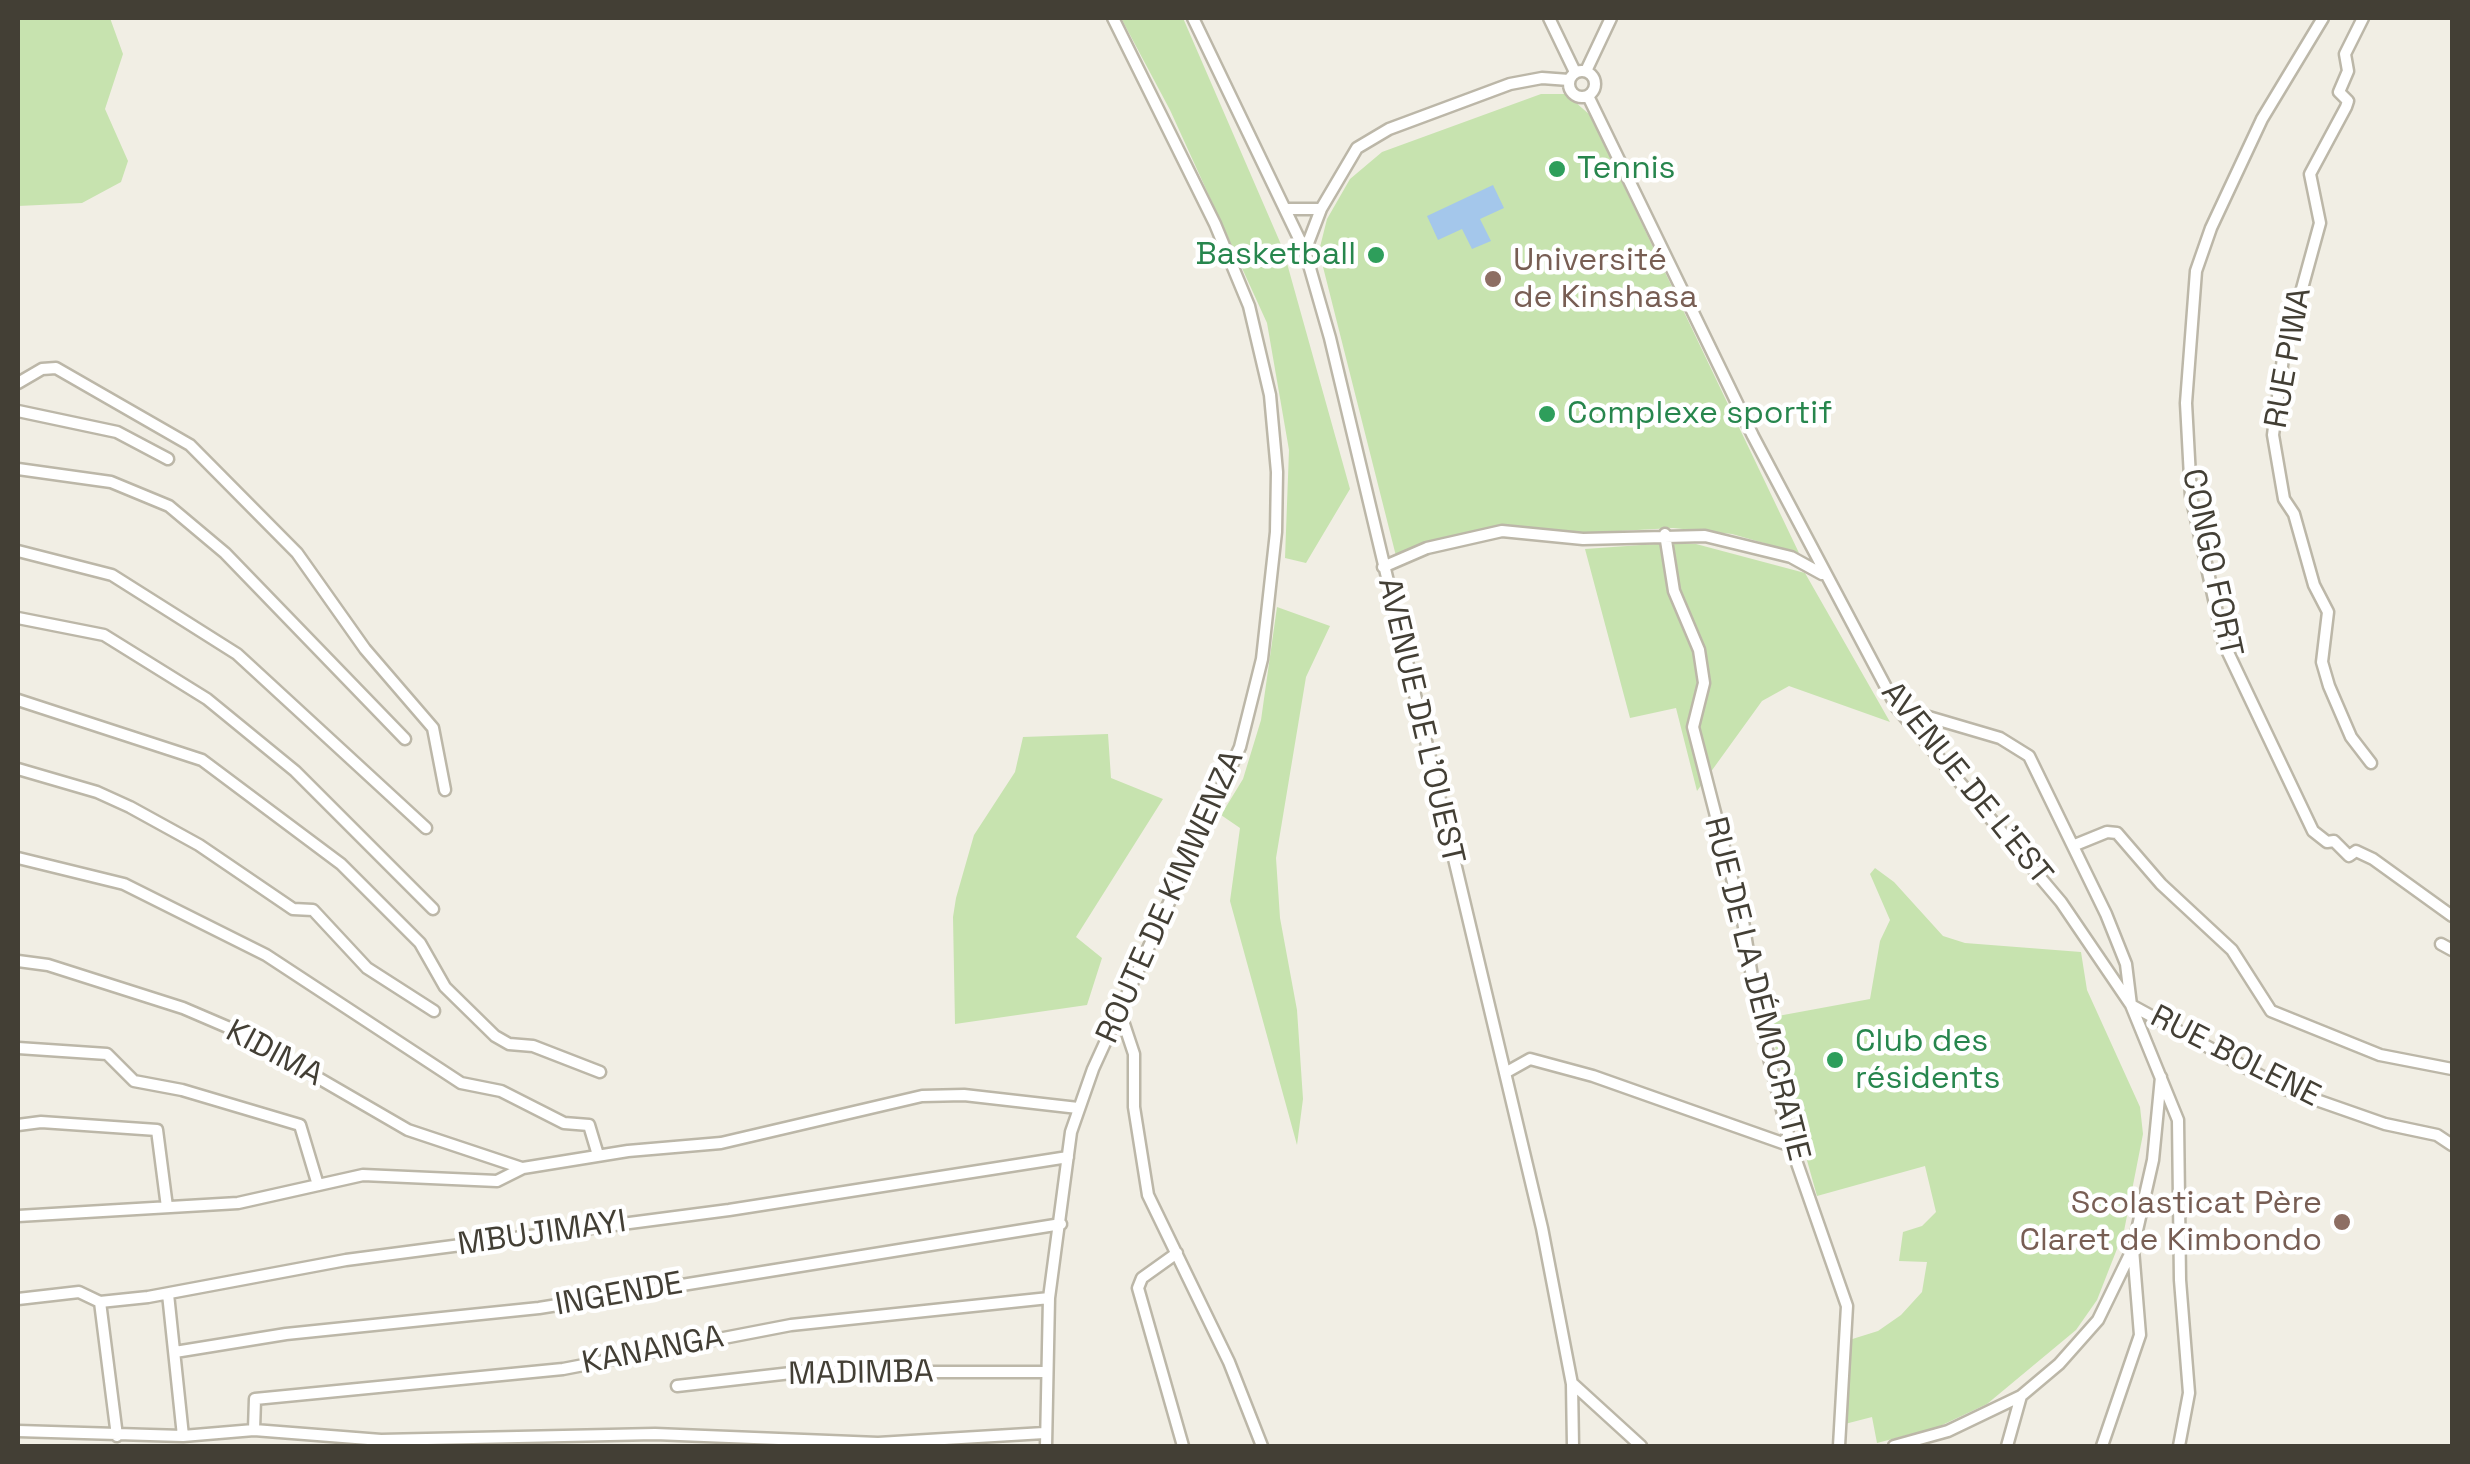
<!DOCTYPE html>
<html>
<head>
<meta charset="utf-8">
<style>
	body { margin:0 }
	#map { position:relative; width:2470px; height:1464px; overflow:hidden; background:#f1eee4; font-family:"Space Grotesk",sans-serif }
	canvas { display:block }
	.frame { position:absolute; inset:0; border:20px solid #433f35; pointer-events:none }
</style>
</head>
<body>
<div id="map">
<canvas width="2470" height="1464"></canvas>
<div class="frame"></div>
</div>
<script>
const ctx = document.querySelector('canvas').getContext('2d');
ctx.lineJoin = 'round';
function fill(path, color) { ctx.fillStyle = color; ctx.fill(path, 'evenodd'); }
const poly = rows => new Path2D(rows.map(r => 'M' + r).join(''));
function trace(path, color, width, dash) { ctx.strokeStyle = color; ctx.lineWidth = width; ctx.lineCap = dash ? 'butt' : 'round'; ctx.setLineDash(dash || []); ctx.stroke(path); }
function label(font, color, halo, rows, align = 'center') {
  ctx.font = font + ' "Space Grotesk",sans-serif'; ctx.lineWidth = 9; ctx.setLineDash([]); ctx.textBaseline = 'middle'; ctx.strokeStyle = halo; ctx.fillStyle = color; for (const [text, x, y, turn = 0] of rows) {
    ctx.save(); ctx.translate(x, y); ctx.rotate((+turn || 0) * Math.PI / 180); ctx.textAlign = isNaN(turn) ? turn : align; if (halo) ctx.strokeText(text, 0, 0); ctx.fillText(text, 0, 0); ctx.restore();
  }
}
fill(poly([
	[18,18,110,18,123,54,105,109,128,161,121,182,82,203,18,206],
	[1121,18,1183,18,1283,249,1350,489,1306,563,1285,558,1289,450,1267,323,1170,110],
	[1541,94,1566,94,1590,115,1799,553,1732,534,1673,528,1583,533,1506,526,1396,556,1319,251,1327,219,1350,179,1382,152],
	[1655,544,1696,544,1805,573,1890,722,1789,686,1762,701,1697,791,1676,708,1630,718,1585,549],
	[1277,607,1330,626,1306,677,1276,858,1280,918,1297,1010,1303,1099,1297,1145,1230,901,1240,828,1221,815,1243,779,1261,720],
	[1108,734,1111,778,1163,799,1076,937,1102,958,1087,1005,955,1024,953,917,956,898,974,835,1015,772,1023,737],
	[1875,868,1894,882,1943,936,1965,943,2081,952,2087,990,2140,1107,2143,1134,2124,1231,2097,1300,2076,1330,1987,1404,1938,1427,1877,1443,1872,1417,1841,1425,1846,1341,1878,1331,1901,1315,1922,1292,1927,1262,1899,1261,1903,1232,1922,1226,1936,1212,1925,1166,1817,1196,1767,1018,1870,999,1880,941,1890,920,1870,874]
]), '#c7e3af');
fill(poly([
	[1493,185,1504,208,1480,219,1491,241,1472,249,1462,229,1438,240,1427,216]
]), '#a4c7eb');
const minor = poly([
	[1193,18,1305,251,1330,338,1542,1228,1572,1384,1573,1446],
	[1549,18,1575,72],
	[2323,18,2262,119,2211,228,2196,271,2186,403,2191,496,2224,644,2313,831,2327,842,2334,841,2349,856,2356,851,2373,859,2452,916],
	[2363,18,2345,54,2348,71,2339,92,2348,101,2346,107,2310,174,2320,223,2283,358,2273,435,2284,499,2294,514,2314,585,2328,612,2322,662,2329,686,2351,737,2371,763],
	'1569 84a13 13 0 1 1 26 0a13 13 0 1 1-26 0Z',
	[1586,71,1611,18],
	[1588,96,1753,436,1897,708,2061,902,2131,1005,2178,1120,2180,1280,2189,1393,2179,1446],
	[1286,209,1321,209],
	[1305,251,1321,209,1357,148,1389,129,1510,84,1542,78,1569,80],
	[18,383,42,369,56,368,190,445,297,553,365,649,433,728,445,790],
	[18,411,117,432,168,459],
	[18,469,111,482,169,506,225,553,405,739],
	[1665,534,1674,591,1699,650,1704,683,1693,727,1743,921,1758,1014,1791,1146,1847,1306,1839,1446],
	[18,551,112,575,237,654,426,828],
	[1383,567,1427,548,1502,531,1583,539,1705,536,1791,557,1822,574],
	[18,618,104,635,207,699,295,771,433,909],
	[18,700,202,760,341,864,420,943,445,987,495,1036,509,1044,533,1046,600,1072],
	[1898,708,2000,738,2029,756,2106,914,2126,964,2131,1005,2285,1089,2385,1124,2437,1135,2452,1145],
	[18,769,97,792,130,807,199,845,293,909,313,910,367,968,434,1011],
	[2075,845,2107,832,2117,833,2161,884,2232,950,2271,1011,2380,1055,2452,1069],
	[18,858,124,884,266,955,461,1083,501,1091,564,1123,589,1125,598,1155],
	[2441,944,2452,950],
	[18,961,48,965,183,1008,239,1032,408,1130,522,1168],
	[1120,1012,1134,1054,1134,1107,1148,1195,1229,1362,1262,1446],
	[18,1048,107,1054,134,1081,182,1090,300,1125,318,1185],
	[1505,1073,1530,1059,1593,1076,1791,1146],
	[18,1125,41,1122,157,1130,167,1207],
	[18,1216,238,1203,363,1175,497,1181,523,1168,628,1151,721,1143,922,1096,964,1095,1078,1108],
	[1177,1253,1142,1278,1138,1288,1183,1446],
	[168,1294,183,1436],
	[18,1299,79,1292,100,1302,148,1297,346,1260,729,1210,1068,1157],
	[100,1302,117,1436],
	[175,1352,286,1334,539,1308,1061,1224],
	[1573,1384,1641,1446],
	[677,1386,800,1372,1045,1372],
	[254,1430,255,1399,563,1369,791,1325,1049,1298],
	[18,1431,183,1436,254,1430,381,1440,655,1434,878,1443,1044,1433],
	[1046,1446,1049,1298,1071,1132,1093,1069,1240,747,1262,659,1276,532,1277,472,1270,395,1249,306,1215,224,1113,18],
	[1894,1446,1948,1431,2021,1396,2059,1364,2098,1320,2133,1248,2153,1160,2161,1077],
	[2007,1446,2021,1396],
	[2102,1446,2140,1335,2133,1249]
]);
trace(minor, '#bcb7a8', 15);
trace(minor, '#fff', 10);
for (const [x, y, r, color] of [
	[1557,169,10,"#2e9e5b"],
	[1376,255,10,"#2e9e5b"],
	[1493,279,10,"#8d6e63"],
	[1547,414,10,"#2e9e5b"],
	[1835,1060,10,"#2e9e5b"],
	[2342,1222,10,"#8d6e63"]
]) { const dot = new Path2D(); dot.arc(x, y, r, 0, 2 * Math.PI); ctx.fillStyle = color; ctx.fill(dot); trace(dot, '#fff', 4); }
label('32px', '#27864d', '#fff', [
	["Tennis",1577,169],
	["Basketball",1356,255,"right"],
	["Complexe sportif",1567,414],
	["Club des",1855,1042],
	["résidents",1855,1079]
], 'left');
label('32px', '#785e54', '#fff', [
	["Université",1513,261],
	["de Kinshasa",1513,298],
	["Scolasticat Père",2322,1204,"right"],
	["Claret de Kimbondo",2322,1241,"right"]
], 'left');
label('32px', '#433f35', '#fff', [
	["RUE PIWA",2289,358,-80],
	["CONGO FORT",2211,563,78],
	["AVENUE DE L'OUEST",1420,721,77],
	["AVENUE DE L'EST",1966,784,51],
	["ROUTE DE KIMWENZA",1171,897,-66],
	["RUE DE LA DÉMOCRATIE",1756,989,76],
	["KIDIMA",274,1054,28],
	["RUE BOLENE",2235,1057,27],
	["MBUJIMAYI",542,1234,-8],
	["INGENDE",619,1295,-10],
	["KANANGA",653,1351,-11],
	["MADIMBA",861,1374,-1]
]);
</script>
</body>
</html>
